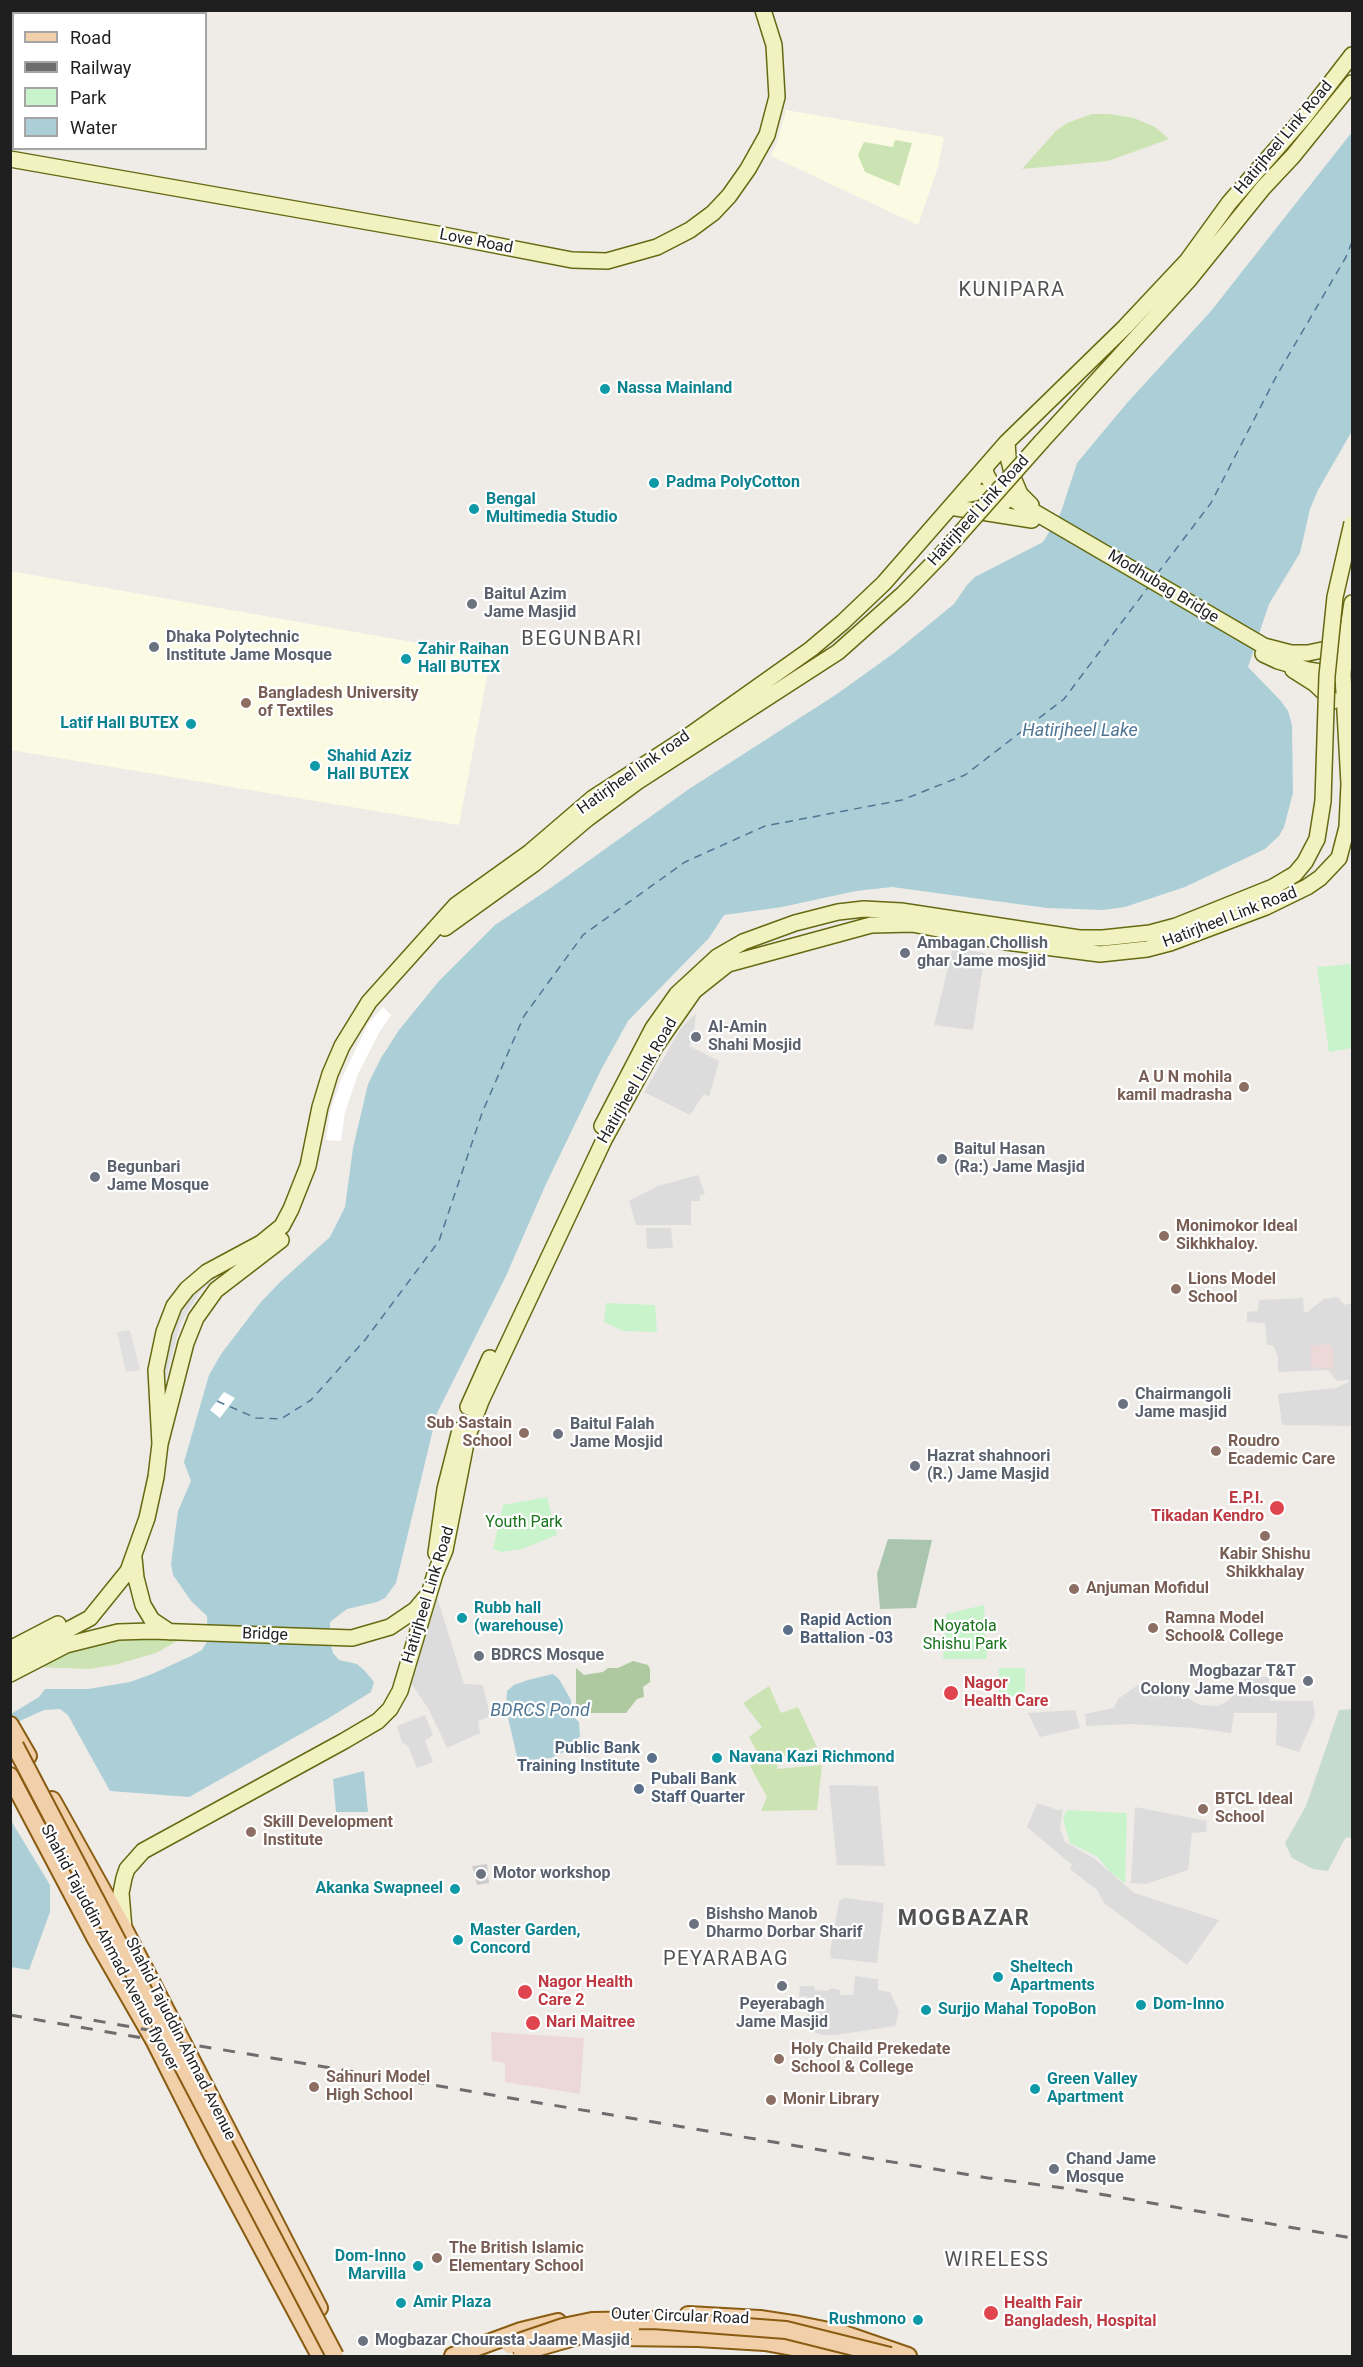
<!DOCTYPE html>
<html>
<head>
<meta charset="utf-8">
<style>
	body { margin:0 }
	#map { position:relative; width:1363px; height:2367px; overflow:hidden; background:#efece7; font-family:Roboto,sans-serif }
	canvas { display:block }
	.frame { position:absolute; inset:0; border:12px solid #1f1f1f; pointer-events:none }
	.legend { position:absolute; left:12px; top:12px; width:195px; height:138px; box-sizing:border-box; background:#fff; border:2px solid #a5a5a5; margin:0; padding:8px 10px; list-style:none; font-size:18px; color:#1f1f1f }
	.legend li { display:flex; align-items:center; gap:12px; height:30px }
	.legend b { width:30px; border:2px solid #a5a5a5 }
</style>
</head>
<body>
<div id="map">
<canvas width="1363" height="2367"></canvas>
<div class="frame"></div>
<ul class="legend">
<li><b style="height:8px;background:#f1cfa9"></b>Road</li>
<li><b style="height:8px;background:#6d6d6d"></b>Railway</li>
<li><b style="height:16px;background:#c9f3ca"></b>Park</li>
<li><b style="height:16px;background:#accfd7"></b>Water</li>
</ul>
</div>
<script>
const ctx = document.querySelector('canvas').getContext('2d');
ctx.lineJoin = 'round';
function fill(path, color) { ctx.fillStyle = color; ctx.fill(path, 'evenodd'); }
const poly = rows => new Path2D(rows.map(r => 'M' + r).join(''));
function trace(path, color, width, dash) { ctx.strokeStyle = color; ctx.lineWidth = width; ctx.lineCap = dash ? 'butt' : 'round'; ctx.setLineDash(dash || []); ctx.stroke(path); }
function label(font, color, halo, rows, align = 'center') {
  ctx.font = font + ' Roboto,sans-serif'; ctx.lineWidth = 4.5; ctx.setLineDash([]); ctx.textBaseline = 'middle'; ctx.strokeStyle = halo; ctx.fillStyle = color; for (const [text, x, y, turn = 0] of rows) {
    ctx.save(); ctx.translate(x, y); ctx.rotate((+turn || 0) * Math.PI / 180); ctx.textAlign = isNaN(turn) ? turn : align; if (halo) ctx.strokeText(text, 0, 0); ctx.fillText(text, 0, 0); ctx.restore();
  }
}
fill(poly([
	[953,947,985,953,973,1030,934,1025],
	[696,1013,694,1032,689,1046,719,1061,709,1097,704,1094,690,1115,644,1092,681,1028],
	[698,1175,705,1194,700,1195,700,1201,691,1201,691,1225,636,1225,629,1201,658,1186],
	[646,1228,671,1228,673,1248,647,1249],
	[1338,1297,1344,1305,1352,1303,1352,1426,1282,1425,1278,1394,1336,1388,1349,1382,1348,1380,1337,1381,1328,1370,1278,1372,1278,1357,1273,1345,1267,1345,1265,1323,1247,1322,1247,1312,1258,1311,1259,1300,1303,1298,1304,1311,1306,1313,1324,1299],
	[436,1594,464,1684,483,1685,490,1716,478,1721,480,1733,447,1748,428,1708,406,1676],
	[1245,1676,1269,1677,1270,1701,1313,1701,1315,1716,1299,1752,1276,1745,1277,1713,1234,1713,1231,1733,1194,1728,1131,1724,1086,1726,1085,1714,1114,1708,1118,1699,1138,1685,1180,1686,1186,1697,1200,1705,1218,1706,1228,1701,1241,1686],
	[1075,1710,1080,1728,1040,1737,1028,1713],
	[425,1715,433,1735,425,1741,433,1762,417,1768,408,1746,402,1742,397,1726],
	[829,1785,878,1786,885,1866,837,1865],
	[1037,1803,1058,1810,1063,1809,1060,1828,1065,1842,1095,1859,1134,1893,1219,1920,1187,1965,1104,1903,1097,1890,1070,1869,1072,1865,1027,1827],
	[1135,1807,1207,1821,1206,1832,1192,1833,1188,1870,1146,1884,1131,1883],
	[845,1898,884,1903,877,1963,831,1958,830,1952,839,1901],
	[855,1976,878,1979,878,1990,890,1992,899,2011,895,2026,835,2035,822,2035,794,2024,795,2018,807,2017,807,1996,799,1997,800,1986,814,1986,815,1990,827,1991,832,1988,840,1990,840,1995,853,1995]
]), '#dddcdc');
fill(poly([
	[1329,1344,1335,1352,1333,1355,1333,1369,1311,1367,1311,1346],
	[491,2032,584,2038,580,2094,505,2082,505,2063,492,2061]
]), '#edd8d8');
fill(poly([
	[786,110,944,137,938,167,918,225,771,156,777,143],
	[10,571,491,656,459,825,11,750]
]), '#fbfae3');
fill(poly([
	[487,1864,489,1883,477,1885,472,1866]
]), '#cdcdcd');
fill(poly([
	[1092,114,1110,114,1134,118,1155,127,1169,139,1108,161,1022,169,1056,131,1067,123],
	[895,140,912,143,899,186,865,172,858,155,864,142,893,147],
	[136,1637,181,1639,156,1653,114,1665,89,1669,37,1667,60,1655,94,1643],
	[769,1686,781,1713,798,1707,817,1747,778,1758,777,1769,822,1765,817,1810,761,1811,767,1797,750,1766,760,1757,749,1737,762,1727,743,1703]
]), '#cce3b3');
fill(poly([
	[633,1661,648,1665,650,1669,650,1682,643,1687,644,1697,637,1699,626,1713,576,1713,576,1668,584,1675,603,1672,608,1668,618,1668]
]), '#aec9a0');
fill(poly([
	[1352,1709,1352,1839,1347,1837,1344,1840,1328,1871,1313,1869,1292,1858,1285,1843,1306,1806,1339,1710]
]), '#c5dbd0');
fill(poly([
	[888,1539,932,1540,916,1608,880,1609,877,1574]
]), '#aac5ad');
fill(poly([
	[1352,964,1352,1048,1329,1052,1317,967],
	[606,1303,655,1305,657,1332,623,1331,604,1322],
	[547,1497,557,1535,522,1549,501,1552,493,1549,503,1505],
	[984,1605,987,1659,943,1659,946,1614],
	[999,1668,1025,1668,1025,1696,1021,1696,1021,1703,1016,1703,1015,1696,999,1696],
	[1067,1810,1127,1813,1125,1883,1110,1872,1098,1857,1070,1843,1063,1819]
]), '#c9f3ca');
fill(poly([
	[211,1271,218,1275,200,1292,180,1324,165,1382,159,1380,167,1332,181,1304],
	[130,1330,140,1370,126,1372,117,1332]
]), '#dfdfdf');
fill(poly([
	[1352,132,1352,431,1318,490,1310,509,1300,553,1269,604,1248,667,1281,701,1288,711,1292,725,1293,793,1284,827,1279,836,1265,849,1185,887,1125,907,1103,910,1047,908,892,887,856,891,782,907,724,915,709,938,628,1021,601,1070,546,1184,506,1276,437,1413,396,1583,385,1598,377,1602,347,1609,330,1622,330,1642,333,1653,339,1660,357,1664,365,1671,374,1682,371,1692,329,1718,189,1797,110,1791,75,1728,68,1715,60,1709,44,1710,11,1725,11,1714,39,1697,45,1689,88,1689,130,1682,152,1674,191,1656,202,1650,208,1640,207,1616,191,1601,180,1585,173,1575,171,1564,178,1511,191,1481,184,1462,209,1375,221,1354,260,1303,280,1282,330,1237,345,1207,353,1148,368,1084,381,1058,399,1030,439,981,495,925,552,887,689,789,837,694,894,653,954,604,967,585,975,577,1043,542,1061,512,1077,463,1127,403,1211,311],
	[553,1674,559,1679,571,1700,572,1715,579,1722,580,1736,568,1750,551,1758,518,1761,506,1709,507,1691,514,1685,528,1680],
	[364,1771,368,1812,336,1812,333,1779],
	[10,1819,50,1885,50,1912,29,1970,11,1967]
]), '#accfd7');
fill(poly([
	[383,1007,391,1015,380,1031,358,1074,345,1112,341,1141,326,1140,330,1112,341,1080,368,1024],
	[224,1392,235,1398,220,1418,210,1410]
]), '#fff');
trace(poly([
	[1157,574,1211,503,1277,375,1346,257,1352,242],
	[217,1401,256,1418,281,1419,311,1400,365,1340,439,1241,482,1113,524,1016,583,935,685,862,765,826,902,800,965,775,1064,699,1149,586]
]), '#4f7695', 1.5, [8, 6]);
const secondary = poly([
	[10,159,443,235,572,260,607,261,657,247,690,230,713,213,729,196,748,169,767,135,777,97,774,45,763,10],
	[1042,441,1188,281,1263,188,1293,156,1352,83],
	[1007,442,1008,457,1014,480,1020,494,1031,505],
	[985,467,986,474,992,485,1012,499,1264,646,1291,653,1308,653,1327,649,1337,641],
	[960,496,980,492,1003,504],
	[950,507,1032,520],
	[1263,654,1278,661,1308,670,1340,675],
	[1293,670,1315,684,1333,701],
	[445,928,534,864,587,819,637,782,838,652,903,594,941,555],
	[602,1126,653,1028,677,994,717,957,743,942,795,923,838,912,864,909,901,911,1079,938,1103,938,1150,933,1176,926,1273,887,1295,874,1305,862,1317,839,1323,801],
	[468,1407,490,1358],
	[160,1444,156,1370,164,1332,174,1306,187,1289,207,1272,261,1243,282,1226,291,1209,308,1166,320,1107,330,1074,342,1046,369,1002,456,905,530,852,593,798,684,739,811,649,843,622,884,583,1007,442,1125,327,1187,261,1229,203,1305,116,1352,55],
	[436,1553,445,1489,460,1430],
	[134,1558,136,1578,143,1605,152,1620,170,1632],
	[10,1649,58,1624],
	[10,1661,90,1618,128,1571,147,1518,156,1477,160,1444,186,1343,196,1318,216,1290,281,1240],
	[10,1674,66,1645,118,1632,151,1631,352,1638,390,1627,415,1610,426,1597],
	[124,1929,121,1893,124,1878,127,1869,143,1851,344,1741,378,1721,390,1709,400,1691,435,1574,445,1550,467,1438,481,1401,604,1140,655,1047,694,991,728,964,871,925,912,924,1006,942,1100,954,1147,949,1170,943,1266,907,1307,887,1320,878,1339,858,1347,827,1349,784,1343,675,1345,648,1352,603]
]);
const primary = poly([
	[10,1725,28,1756],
	[10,1776,96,1939,154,2040,211,2153,320,2356],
	[52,1800,124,1929,319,2308],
	[688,2315,760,2319,799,2325,844,2334,908,2356],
	[616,2337,698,2338,765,2342,841,2356],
	[453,2356,521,2331,558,2322]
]);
trace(secondary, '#656a12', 18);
trace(primary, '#895c12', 20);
trace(secondary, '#f2f2c1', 15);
trace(primary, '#f1cfa9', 16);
trace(poly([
	[10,2015,154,2040,182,2043,988,2178,1071,2189,1352,2238],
	[70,2016,176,2035]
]), '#6d6d6d', 3, [12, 12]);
const secondaryBridge = poly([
	[941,555,1042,441],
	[1323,801,1327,676,1335,597,1352,523]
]);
const primaryBridge = poly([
	[15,1746,335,2356],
	[510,2345,563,2327,592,2321,653,2320,786,2330,890,2356],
	[522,2352,578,2336,631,2330]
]);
trace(secondaryBridge, '#656a12', 18, []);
trace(primaryBridge, '#895c12', 20, []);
trace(secondaryBridge, '#f2f2c1', 15);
trace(primaryBridge, '#f1cfa9', 16);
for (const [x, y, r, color] of [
	[605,389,6,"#0f9aa8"],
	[654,483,6,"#0f9aa8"],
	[474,509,6,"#0f9aa8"],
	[472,604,6,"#6b7280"],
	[154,647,6,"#6b7280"],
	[406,659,6,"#0f9aa8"],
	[246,703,6,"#8d6e63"],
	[191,724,6,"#0f9aa8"],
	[315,766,6,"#0f9aa8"],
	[905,953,6,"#6b7280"],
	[696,1037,6,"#6b7280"],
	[1244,1087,6,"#8d6e63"],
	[942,1159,6,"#6b7280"],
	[95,1177,6,"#6b7280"],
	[1164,1236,6,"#8d6e63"],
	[1176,1289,6,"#8d6e63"],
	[1123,1404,6,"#6b7280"],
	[524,1433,6,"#8d6e63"],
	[558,1434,6,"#6b7280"],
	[1216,1451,6,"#8d6e63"],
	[915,1466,6,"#6b7280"],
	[1277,1508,8,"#e0444e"],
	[1265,1536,6,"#8d6e63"],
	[1074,1589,6,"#8d6e63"],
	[462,1618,6,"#0f9aa8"],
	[1153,1628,6,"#8d6e63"],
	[788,1630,6,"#5c6f8a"],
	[479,1656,6,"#6b7280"],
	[1308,1681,6,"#6b7280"],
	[951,1693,8,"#e0444e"],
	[652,1758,6,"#5c6f8a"],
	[717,1758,6,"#0f9aa8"],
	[639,1789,6,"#5c6f8a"],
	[1203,1809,6,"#8d6e63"],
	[251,1832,6,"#8d6e63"],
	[481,1874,6,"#6b7280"],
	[455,1889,6,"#0f9aa8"],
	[694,1924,6,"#6b7280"],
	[458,1940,6,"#0f9aa8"],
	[998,1977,6,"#0f9aa8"],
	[782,1986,6,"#6b7280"],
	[525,1992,8,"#e0444e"],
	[1141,2005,6,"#0f9aa8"],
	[926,2010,6,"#0f9aa8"],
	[533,2023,8,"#e0444e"],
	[779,2059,6,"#8d6e63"],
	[314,2087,6,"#8d6e63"],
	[1035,2089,6,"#0f9aa8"],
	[771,2100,6,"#8d6e63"],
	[1054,2169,6,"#6b7280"],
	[437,2258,6,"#8d6e63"],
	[418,2266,6,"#0f9aa8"],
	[401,2303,6,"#0f9aa8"],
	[991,2313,8,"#e0444e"],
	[918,2320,6,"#0f9aa8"],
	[363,2341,6,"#6b7280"]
]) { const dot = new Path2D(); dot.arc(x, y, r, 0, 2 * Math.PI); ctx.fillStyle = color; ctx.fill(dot); trace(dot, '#fff', 2); }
label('16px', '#1f1f1f', '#fff', [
	["Hatirjheel Link Road",1284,138,-50],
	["Love Road",476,242,11],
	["Hatirjheel Link Road",979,511,-48],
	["Modhubag Bridge",1163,587,31],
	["Hatirjheel link road",634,773,-35],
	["Hatirjheel Link Road",1230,918,-21],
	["Hatirjheel Link Road",638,1081,-60],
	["Hatirjheel Link Road",429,1595,-73],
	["Bridge",265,1635,2],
	["Shahid Tajuddin Ahmad Avenue flyover",109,1948,62],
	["Shahid Tajuddin Ahmad Avenue",180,2039,63],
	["Outer Circular Road",680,2317,2]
]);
label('bold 16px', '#0d838f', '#fff', [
	["Nassa Mainland",617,389],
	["Padma PolyCotton",666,483],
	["Bengal",486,500],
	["Multimedia Studio",486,518],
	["Zahir Raihan",418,650],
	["Hall BUTEX",418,668],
	["Latif Hall BUTEX",179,724,"right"],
	["Shahid Aziz",327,757],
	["Hall BUTEX",327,775],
	["Rubb hall",474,1609],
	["(warehouse)",474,1627],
	["Navana Kazi Richmond",729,1758],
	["Akanka Swapneel",443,1889,"right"],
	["Master Garden,",470,1931],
	["Concord",470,1949],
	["Sheltech",1010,1968],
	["Apartments",1010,1986],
	["Dom-Inno",1153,2005],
	["Surjjo Mahal TopoBon",938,2010],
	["Green Valley",1047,2080],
	["Apartment",1047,2098],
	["Dom-Inno",406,2257,"right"],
	["Marvilla",406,2275,"right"],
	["Amir Plaza",413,2303],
	["Rushmono",906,2320,"right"]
], 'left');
label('bold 16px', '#5b616d', '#fff', [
	["Baitul Azim",484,595],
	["Jame Masjid",484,613],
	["Dhaka Polytechnic",166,638],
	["Institute Jame Mosque",166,656],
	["Ambagan Chollish",917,944],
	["ghar Jame mosjid",917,962],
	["Al-Amin",708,1028],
	["Shahi Mosjid",708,1046],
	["Baitul Hasan",954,1150],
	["(Ra:) Jame Masjid",954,1168],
	["Begunbari",107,1168],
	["Jame Mosque",107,1186],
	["Chairmangoli",1135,1395],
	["Jame masjid",1135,1413],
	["Baitul Falah",570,1425],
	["Jame Mosjid",570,1443],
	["Hazrat shahnoori",927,1457],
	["(R.) Jame Masjid",927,1475],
	["BDRCS Mosque",491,1656],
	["Mogbazar T&T",1296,1672,"right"],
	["Colony Jame Mosque",1296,1690,"right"],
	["Motor workshop",493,1874],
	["Bishsho Manob",706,1915],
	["Dharmo Dorbar Sharif",706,1933],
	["Peyerabagh",782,2005,"center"],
	["Jame Masjid",782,2023,"center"],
	["Chand Jame",1066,2160],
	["Mosque",1066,2178],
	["Mogbazar Chourasta Jaame Masjid",375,2341]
], 'left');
label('bold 16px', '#785e54', '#fff', [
	["Bangladesh University",258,694],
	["of Textiles",258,712],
	["A U N mohila",1232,1078,"right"],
	["kamil madrasha",1232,1096,"right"],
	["Monimokor Ideal",1176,1227],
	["Sikhkhaloy.",1176,1245],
	["Lions Model",1188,1280],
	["School",1188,1298],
	["Sub Sastain",512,1424,"right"],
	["School",512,1442,"right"],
	["Roudro",1228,1442],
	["Ecademic Care",1228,1460],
	["Kabir Shishu",1265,1555,"center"],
	["Shikkhalay",1265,1573,"center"],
	["Anjuman Mofidul",1086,1589],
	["Ramna Model",1165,1619],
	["School& College",1165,1637],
	["BTCL Ideal",1215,1800],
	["School",1215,1818],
	["Skill Development",263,1823],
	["Institute",263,1841],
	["Holy Chaild Prekedate",791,2050],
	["School & College",791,2068],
	["Sahnuri Model",326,2078],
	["High School",326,2096],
	["Monir Library",783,2100],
	["The British Islamic",449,2249],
	["Elementary School",449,2267]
], 'left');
label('bold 16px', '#be3a42', '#fff', [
	["E.P.I.",1264,1499,"right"],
	["Tikadan Kendro",1264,1517,"right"],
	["Nagor",964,1684],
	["Health Care",964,1702],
	["Nagor Health",538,1983],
	["Care 2",538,2001],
	["Nari Maitree",546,2023],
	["Health Fair",1004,2304],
	["Bangladesh, Hospital",1004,2322]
], 'left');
label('16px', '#19721c', '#fff', [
	["Youth Park",524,1523],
	["Noyatola",965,1627],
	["Shishu Park",965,1645]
]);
label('bold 16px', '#4e5e75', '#fff', [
	["Rapid Action",800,1621],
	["Battalion -03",800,1639],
	["Public Bank",640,1749,"right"],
	["Training Institute",640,1767,"right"],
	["Pubali Bank",651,1780],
	["Staff Quarter",651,1798]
], 'left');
label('italic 18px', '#4f7695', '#fff', [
	["Hatirjheel Lake",1080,731],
	["BDRCS Pond",540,1711]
]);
ctx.letterSpacing = '1.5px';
label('20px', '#525252', '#fff', [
	["KUNIPARA",1012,291],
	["BEGUNBARI",582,640],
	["PEYARABAG",726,1960],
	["WIRELESS",997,2261]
]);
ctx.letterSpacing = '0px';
ctx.letterSpacing = '1.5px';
label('bold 22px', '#525252', '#fff', [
	["MOGBAZAR",964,1919]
]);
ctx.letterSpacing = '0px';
</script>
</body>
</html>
